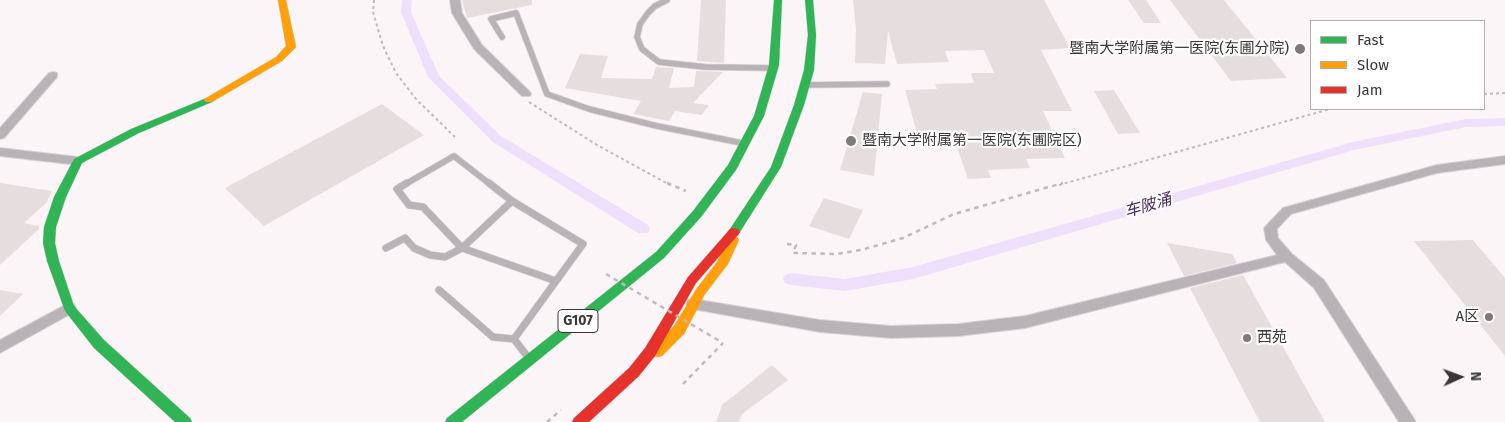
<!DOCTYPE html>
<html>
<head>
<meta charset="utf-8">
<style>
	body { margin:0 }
	#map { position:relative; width:1505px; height:422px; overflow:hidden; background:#fcf5f8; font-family:"Fira Sans",sans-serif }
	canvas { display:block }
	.legend { position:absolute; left:1310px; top:20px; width:175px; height:90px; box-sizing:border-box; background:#fff; border:1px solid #b1afaf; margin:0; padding:6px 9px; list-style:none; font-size:15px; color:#3b3638 }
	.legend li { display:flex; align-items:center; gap:10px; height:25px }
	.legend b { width:25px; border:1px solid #b1afaf }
	.north { position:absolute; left:1435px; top:352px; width:50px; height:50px; -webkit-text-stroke:4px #fff; paint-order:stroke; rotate:88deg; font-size:14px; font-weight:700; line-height:20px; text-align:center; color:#3b3638 }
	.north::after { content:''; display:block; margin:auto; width:18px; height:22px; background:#3b3638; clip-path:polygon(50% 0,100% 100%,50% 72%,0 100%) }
</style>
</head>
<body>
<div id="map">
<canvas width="1505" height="422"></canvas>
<ul class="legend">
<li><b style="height:6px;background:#30b455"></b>Fast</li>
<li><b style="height:6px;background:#ff9f0a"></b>Slow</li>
<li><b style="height:6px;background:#e5322d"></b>Jam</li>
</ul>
<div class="north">N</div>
</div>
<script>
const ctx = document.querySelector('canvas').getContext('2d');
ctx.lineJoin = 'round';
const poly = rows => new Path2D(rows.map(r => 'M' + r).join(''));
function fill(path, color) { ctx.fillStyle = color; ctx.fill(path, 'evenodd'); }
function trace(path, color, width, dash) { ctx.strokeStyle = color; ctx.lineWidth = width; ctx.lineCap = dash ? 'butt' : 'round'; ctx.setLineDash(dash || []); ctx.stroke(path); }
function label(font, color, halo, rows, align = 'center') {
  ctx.font = font + ' "Fira Sans","Noto Sans SC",sans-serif'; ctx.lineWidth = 4.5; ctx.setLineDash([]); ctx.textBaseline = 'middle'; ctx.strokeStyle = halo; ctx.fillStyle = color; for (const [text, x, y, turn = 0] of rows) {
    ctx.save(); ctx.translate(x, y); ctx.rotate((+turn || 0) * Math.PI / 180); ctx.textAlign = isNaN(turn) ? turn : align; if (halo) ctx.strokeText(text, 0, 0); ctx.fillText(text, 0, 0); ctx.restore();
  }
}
fill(poly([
	[402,0,412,0,411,12,439,76,501,136,648,225,650,229,648,233,638,233,493,142,428,77,401,12,402,0],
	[1505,118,1505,126,1466,127,1354,150,913,279,845,291,790,285,785,283,783,279,785,275,790,273,845,279,913,267,1353,142,1466,119,1505,118]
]), '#eedffb');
fill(poly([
	[462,0,532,0,532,5,467,18],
	[701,0,726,0,724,63,697,61],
	[853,0,1044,0,1070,48,1041,50,1072,111,1043,111,1065,158,1026,159,1030,168,988,170,991,178,968,179,952,132,917,133,905,90,937,89,935,84,974,83,971,73,994,73,984,50,945,51,949,62,897,64,888,31,885,64,855,63,856,29],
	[1128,0,1146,0,1161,23,1144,23],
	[1170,0,1224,0,1287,78,1231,81],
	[580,54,608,56,601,78,652,79,656,67,674,68,669,88,694,87,696,71,723,72,693,103,709,105,702,115,675,111,669,121,633,114,641,101,565,88],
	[1114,90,1140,133,1118,134,1094,91],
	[863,92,882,94,874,176,840,170],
	[382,104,424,135,264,226,225,188],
	[0,183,52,191,47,202,24,223,39,226,39,229,0,265],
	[824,198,863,210,849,239,809,226],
	[1473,240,1505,278,1505,356,1414,241],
	[1167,243,1232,254,1237,263,1184,276],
	[1243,275,1325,422,1260,422,1190,288],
	[0,290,23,294,0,316],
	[772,365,788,380,742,414,739,422,716,422,722,405]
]), '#e6ddde');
const laneFar1 = poly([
	[667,0,655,6,648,13,640,24,637,37,642,49,659,62,705,67,769,68],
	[502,37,491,19,516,13,547,94,589,109,657,126,742,143],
	[806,85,887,84],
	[404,185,454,156,491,185]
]);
const lane = poly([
	[407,183,397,189,409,205,423,207,462,248,556,281],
	[489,183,512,201,583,244,556,281],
	[386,248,405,238,414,248,430,255,445,257,462,248,512,201],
	[439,290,493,337,514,339],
	[527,356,514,339,556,281]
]);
const street = poly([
	[450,0,460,0,462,13,482,45,530,92,531,94,530,96,522,96,474,49,452,13,450,0],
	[53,72,57,73,57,77,4,138,0,139,0,128,49,73,53,72],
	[0,148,78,157,84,161,78,165,0,156,0,148],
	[1505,156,1505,164,1437,173,1291,214,1277,229,1278,238,1292,254,1324,280,1416,422,1399,422,1314,288,1285,262,1025,328,958,336,891,338,820,332,693,309,688,308,686,304,688,300,693,299,820,320,891,326,958,324,1025,316,1277,255,1266,240,1264,228,1283,208,1437,165,1505,156],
	[69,303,74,304,76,308,74,312,0,353,0,340,69,303]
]);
const fast = poly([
	[774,0,782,0,779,65,764,116,736,170,701,217,664,258,462,422,445,422,447,418,656,252,693,211,728,165,754,116,769,65,774,0],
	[805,0,813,0,816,35,814,70,804,105,781,167,738,235,730,235,728,232,730,229,771,167,794,105,804,70,808,35,805,0],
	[209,97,214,100,212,102,139,133,82,163,66,197,56,227,55,243,59,261,74,306,104,340,190,418,192,422,175,422,94,348,65,311,47,261,43,243,44,227,54,197,74,159,131,129,209,97]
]);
const slow = poly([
	[278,0,286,0,296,47,282,61,212,102,206,102,204,100,206,98,276,57,286,46,278,0],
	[733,236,737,237,739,240,728,264,705,294,684,334,662,356,657,357,652,356,650,352,652,348,674,326,697,288,717,262,729,237,733,236]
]);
const jam = poly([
	[734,228,738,229,740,232,738,235,696,283,655,356,639,376,589,422,572,422,574,418,629,368,645,348,688,277,730,229,734,228]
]);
trace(laneFar1, '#d8d3d5', 7);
trace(lane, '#d8d3d5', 8);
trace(street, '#d8d3d5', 2);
trace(fast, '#d8d3d5', 1);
trace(slow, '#d8d3d5', 1);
trace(jam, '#d8d3d5', 1);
trace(poly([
	[374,0,373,12,383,46,396,73,416,99,455,137],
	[1484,94,1505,93],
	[529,102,597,145,670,185],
	[1059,185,1330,109]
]), '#c0babd', 2, [3, 3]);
trace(poly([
	[667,183,686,191],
	[787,244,796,245,793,253,837,254,861,250,903,238,954,214,1063,183],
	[683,384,723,343],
	[547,422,561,410]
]), '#c0babd', 2.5, [4.5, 4.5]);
trace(laneFar1, '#b9b3b7', 5.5);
trace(lane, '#b9b3b7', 7);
fill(street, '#b9b3b7');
fill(fast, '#30b455');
fill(slow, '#ff9f0a');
fill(jam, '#e5322d');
trace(poly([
	[606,274,723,343]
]), '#c0babd', 2.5, [4.5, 4.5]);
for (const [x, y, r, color] of [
	[1300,49,6,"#7f797b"],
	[851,141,6,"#7f797b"],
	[1489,317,5,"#7f797b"],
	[1247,338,5,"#7f797b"]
]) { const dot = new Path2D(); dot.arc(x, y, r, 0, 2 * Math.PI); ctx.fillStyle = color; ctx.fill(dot); trace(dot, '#fff', 2); }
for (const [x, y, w] of [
	[578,321,40]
]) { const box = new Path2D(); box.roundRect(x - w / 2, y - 11.5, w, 23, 4); ctx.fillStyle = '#fff'; ctx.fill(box); trace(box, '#3b3638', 1); }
label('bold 14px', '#3b3638', null, [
	["G107",578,321]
]);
label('15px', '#3b3638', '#fff', [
	["暨南大学附属第一医院(东圃分院)",1289,49],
	["暨南大学附属第一医院(东圃院区)",862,141,"left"],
	["A区",1479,317],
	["西苑",1257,338,"left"]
], 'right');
label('italic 16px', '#472961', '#fff', [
	["车陂涌",1148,206,-16]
]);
</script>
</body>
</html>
